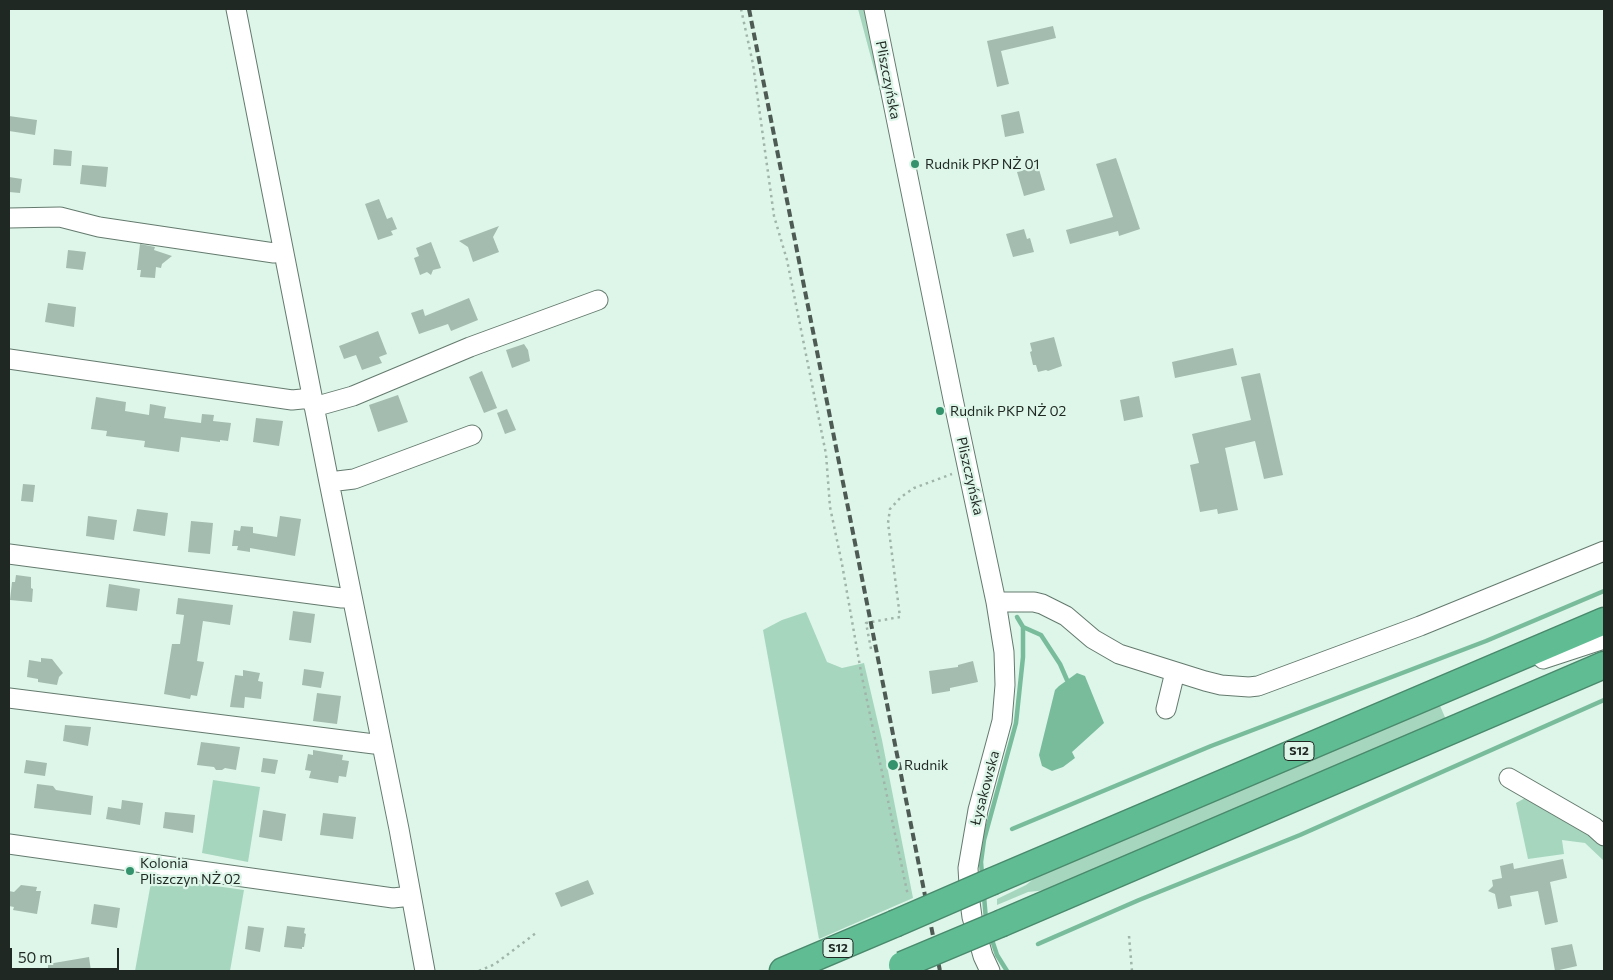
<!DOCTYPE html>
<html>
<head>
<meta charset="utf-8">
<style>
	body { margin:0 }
	#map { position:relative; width:1613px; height:980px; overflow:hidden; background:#ddf6e9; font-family:Commissioner,sans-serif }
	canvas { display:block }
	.frame { position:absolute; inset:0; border:10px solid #1f2823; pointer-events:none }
	.scale { position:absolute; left:10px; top:948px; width:109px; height:22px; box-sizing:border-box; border:2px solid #1f2823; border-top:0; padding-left:6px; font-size:15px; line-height:18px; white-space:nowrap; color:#1f2823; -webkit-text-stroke:4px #ddf6e9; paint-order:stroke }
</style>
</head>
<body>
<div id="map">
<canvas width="1613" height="980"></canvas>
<div class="frame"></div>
<div class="scale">50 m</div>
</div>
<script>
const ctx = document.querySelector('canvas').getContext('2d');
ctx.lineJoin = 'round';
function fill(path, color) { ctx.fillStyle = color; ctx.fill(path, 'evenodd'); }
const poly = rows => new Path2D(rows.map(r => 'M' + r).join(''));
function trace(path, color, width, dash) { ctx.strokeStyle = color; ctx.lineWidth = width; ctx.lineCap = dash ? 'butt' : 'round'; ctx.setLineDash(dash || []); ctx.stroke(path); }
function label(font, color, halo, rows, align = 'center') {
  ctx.font = font + ' Commissioner,sans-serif'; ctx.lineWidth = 4.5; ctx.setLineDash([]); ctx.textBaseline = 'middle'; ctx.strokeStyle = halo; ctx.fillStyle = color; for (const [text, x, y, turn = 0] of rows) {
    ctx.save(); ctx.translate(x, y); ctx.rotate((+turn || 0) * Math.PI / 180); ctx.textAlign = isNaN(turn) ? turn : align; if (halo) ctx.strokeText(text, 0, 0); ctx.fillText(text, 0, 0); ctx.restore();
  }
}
fill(poly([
	[858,9,872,9,889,125],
	[806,612,827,662,842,668,864,663,882,740,913,898,819,939,763,630,782,620],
	[1438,701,1447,722,1056,889,1028,892,997,905,997,899,1026,885,1046,869],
	[213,780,260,787,248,862,202,853],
	[1527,797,1604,842,1604,861,1585,843,1562,840,1564,854,1528,859,1516,803],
	[152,877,244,890,230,971,135,971]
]), '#a7d6be');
fill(poly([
	[1077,673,1085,676,1104,723,1072,752,1075,758,1063,767,1052,771,1042,766,1039,755,1055,690,1059,686]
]), '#79bc9c');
trace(poly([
	[1017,617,1023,627,1041,635,1060,664,1067,680],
	[1012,829,1211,746,1486,641,1604,591],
	[982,875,981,862,984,840,1016,723,1023,657,1023,627],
	[984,896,986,920],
	[991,937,997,955,1007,971],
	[1038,944,1139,900,1300,835,1604,700]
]), '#79bc9c', 4.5);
fill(poly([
	[1053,26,1056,38,1001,51,1009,84,997,87,987,41],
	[1019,111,1024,133,1005,137,1001,115],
	[9,116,37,120,35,135,9,131],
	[54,149,72,151,71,166,53,165],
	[1116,158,1140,229,1119,236,1118,231,1070,244,1066,230,1113,217,1096,164],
	[82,165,108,167,106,187,80,184],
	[1038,166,1045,190,1024,196,1017,172],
	[9,177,22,179,20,193,9,192],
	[379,199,387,219,392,217,397,229,391,231,393,235,378,240,365,204],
	[499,226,493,237,499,252,473,262,468,247,459,241],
	[1024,229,1027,239,1030,238,1034,252,1013,257,1006,234],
	[431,242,441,268,433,270,431,275,427,272,420,275,414,258,419,256,416,248],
	[140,244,155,247,154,250,172,256,162,264,161,268,156,267,155,278,140,277,141,270,137,270],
	[68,250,86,252,83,270,66,268],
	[469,298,478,320,451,331,448,324,419,334,411,313,423,309,425,316],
	[48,303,76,307,74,327,45,322],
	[378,331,387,354,379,357,382,363,362,370,356,355,344,359,339,346],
	[1054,337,1062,366,1048,371,1046,370,1038,372,1036,365,1033,365,1030,352,1032,351,1030,343],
	[524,344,528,350,530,361,512,368,506,350],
	[1233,348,1237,365,1175,378,1172,362],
	[482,371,497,408,484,413,469,377],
	[1260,373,1283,475,1264,479,1255,441,1225,448,1238,510,1218,514,1217,509,1200,512,1190,465,1199,463,1192,434,1251,420,1241,377],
	[398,395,408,422,378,432,369,405],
	[1139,396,1143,417,1124,421,1120,400],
	[96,397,126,402,125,411,149,415,150,404,166,407,164,418,201,423,202,414,214,415,213,421,231,423,228,441,220,440,220,442,181,437,179,452,144,447,145,441,106,436,107,431,91,429],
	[507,409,516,430,505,434,497,413],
	[256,418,283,421,279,446,253,442],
	[23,484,35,485,33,502,21,501],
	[137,509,168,513,165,536,133,531],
	[88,516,117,520,114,540,86,536],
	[280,516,301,519,295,556,250,548,250,552,237,550,238,546,232,546,234,530,240,531,241,526,253,527,253,533,277,537],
	[191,521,213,523,210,554,188,552],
	[16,575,31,577,31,588,33,589,32,602,10,600,12,582,15,582],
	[109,584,140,589,137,611,106,607],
	[178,598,233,605,230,625,203,621,197,661,204,662,197,696,191,695,190,699,164,694,172,644,180,644,184,615,176,614],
	[293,611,315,614,311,643,289,640],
	[41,658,52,659,63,673,59,677,57,685,38,682,38,679,27,677,29,660,41,662],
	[973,661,978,682,950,688,950,691,932,694,929,671,958,667,958,665],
	[304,669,324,672,321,688,302,685],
	[243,670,260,673,258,681,263,682,261,699,245,697,244,708,230,707,235,675,243,676],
	[317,693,341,696,337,724,313,721],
	[65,725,91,727,88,746,63,741],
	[201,742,240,747,236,770,225,768,222,770,216,770,214,767,197,765],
	[313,750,343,755,342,760,349,761,346,777,339,776,338,783,309,778,311,771,305,770,308,754,313,755],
	[263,758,278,760,275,774,261,772],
	[26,760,47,763,45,776,24,773],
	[37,784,53,786,56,790,93,796,91,815,34,808],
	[122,800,143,803,140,825,106,819,108,807,121,809],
	[263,810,286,814,282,841,259,837],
	[165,812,195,815,193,833,163,828],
	[323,813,356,817,353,839,320,835],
	[1563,859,1567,878,1550,882,1558,922,1545,925,1538,891,1510,896,1512,906,1498,909,1495,894,1488,891,1493,886,1492,880,1502,878,1500,866,1513,863,1514,869],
	[588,880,594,894,561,907,555,893],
	[21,885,37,887,36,891,41,891,37,914,13,910,14,907,9,906,9,891,14,892],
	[94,904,120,908,117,928,91,924],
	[248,926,264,928,260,952,245,949],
	[287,926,305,928,304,933,306,934,304,947,302,947,302,949,284,947],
	[1572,944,1577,966,1555,971,1551,948],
	[89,957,91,971,48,971,48,964]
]), '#a4bcaf');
const minor = poly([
	[236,9,329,482,399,829,425,971],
	[874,9,953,399,996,602,1004,652,1005,685,1002,721,978,810,968,868,970,902,972,917,983,956,990,971],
	[9,218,60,217,99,227,274,253,283,251],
	[9,359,292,400,312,398],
	[314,407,353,396,470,347,598,300],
	[329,482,354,479,472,435],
	[9,554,342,598,352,598],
	[996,602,1034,602,1042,604,1066,616,1093,639,1119,654,1205,681,1221,685,1249,687,1258,686,1420,626,1604,551],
	[1543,659,1604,639],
	[9,698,374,744,382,744],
	[1166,709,1175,672],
	[1509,778,1594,827,1604,836],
	[9,844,393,898,411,896]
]);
const highway = poly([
	[993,881,1604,621],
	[1002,923,1604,665],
	[783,971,894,924]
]);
trace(minor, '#647a6e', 21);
trace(highway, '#49896c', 29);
trace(poly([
	[741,9,753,64,774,216,787,260,826,454,830,507,842,564,861,672,908,896],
	[871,649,866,623,900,617,888,523,890,509,901,497,914,488,952,474],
	[1129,936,1132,971],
	[479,971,495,964,536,933]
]), '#a0b4aa', 2.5, [2.5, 4]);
trace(minor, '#fff', 19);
trace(highway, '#60bd93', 26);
trace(poly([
	[749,9,940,971]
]), '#4e5b54', 4, [8, 4]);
const highwayBridge = poly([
	[894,924,993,881],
	[902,965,1002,923]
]);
trace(highwayBridge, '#49896c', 29, []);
trace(highwayBridge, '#60bd93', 26);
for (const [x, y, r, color] of [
	[915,164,5,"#34936c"],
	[940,411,5,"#34936c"],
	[893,765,6,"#34936c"],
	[130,871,5,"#34936c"]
]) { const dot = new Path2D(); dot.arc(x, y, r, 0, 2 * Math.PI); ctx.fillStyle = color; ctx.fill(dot); trace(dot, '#ddf6e9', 2); }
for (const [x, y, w] of [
	[1299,751,30],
	[838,948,30]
]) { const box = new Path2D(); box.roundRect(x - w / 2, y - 9.5, w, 19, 4); ctx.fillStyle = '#ddf6e9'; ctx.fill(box); trace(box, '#1f2823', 1); }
label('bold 12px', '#1f2823', null, [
	["S12",1299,751],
	["S12",838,948]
]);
label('14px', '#1f2823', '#ddf6e9', [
	["Pliszczyńska",888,80,79],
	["Pliszczyńska",970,476,77],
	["Łysakowska",985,788,-75]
]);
label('14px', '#1f2823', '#ddf6e9', [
	["Rudnik PKP NŻ 01",925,164],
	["Rudnik PKP NŻ 02",950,411],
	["Rudnik",904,765],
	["Kolonia",140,863],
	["Pliszczyn NŻ 02",140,879]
], 'left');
</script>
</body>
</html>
